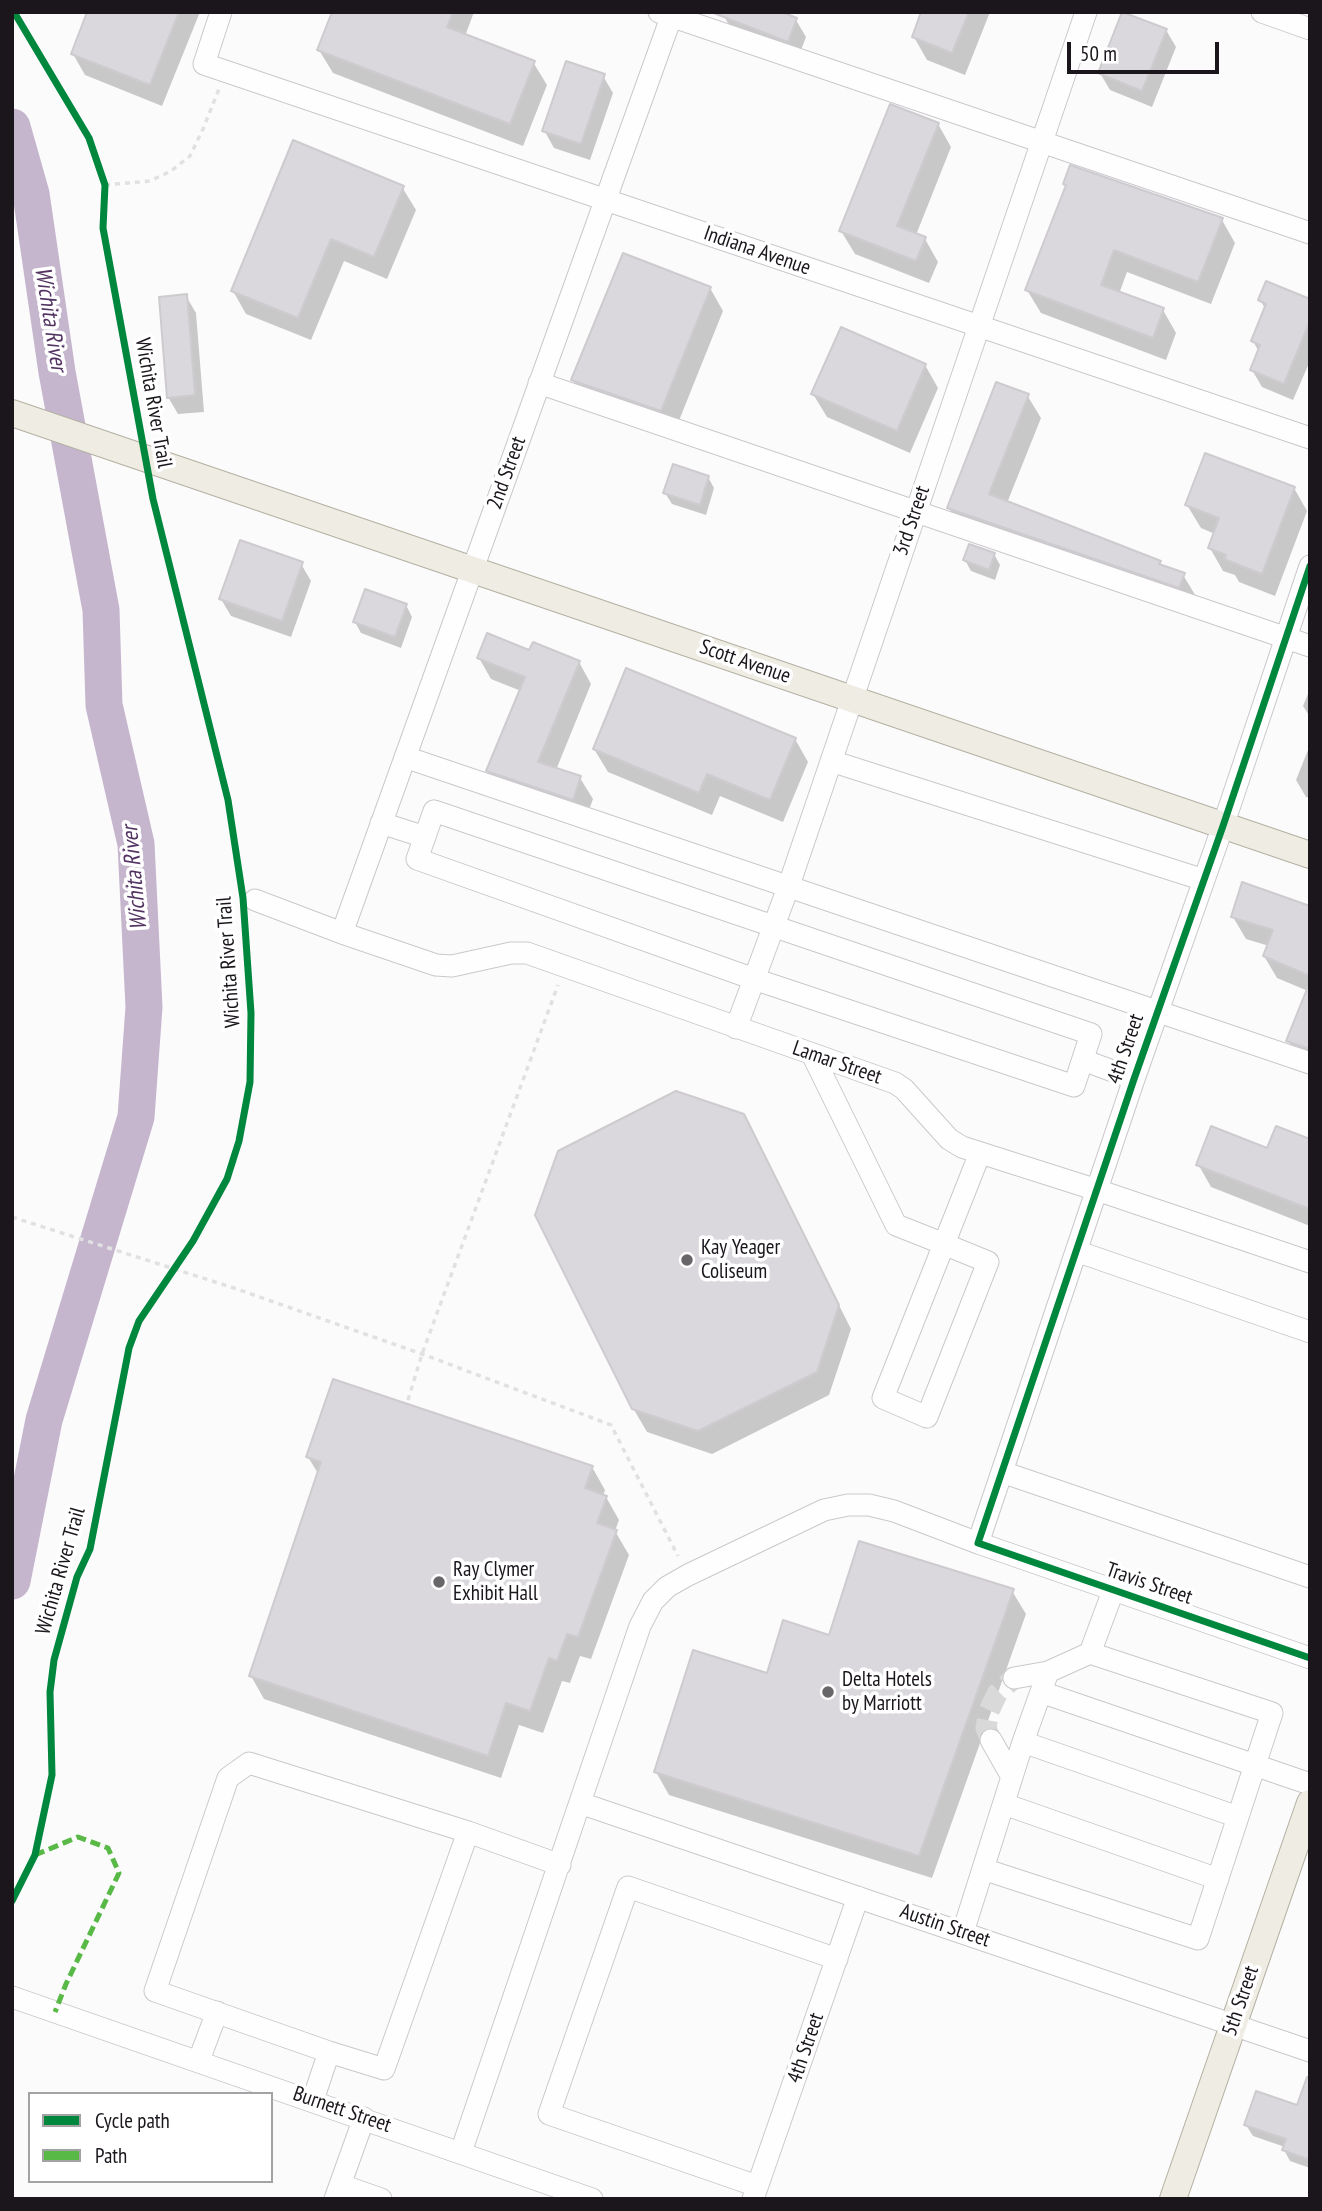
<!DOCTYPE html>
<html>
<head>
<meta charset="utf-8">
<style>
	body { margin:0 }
	#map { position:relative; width:1322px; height:2211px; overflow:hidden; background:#fcfbfc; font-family:"PT Sans Narrow",sans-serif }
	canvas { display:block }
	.frame { position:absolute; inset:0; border:14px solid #1a161c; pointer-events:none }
	.legend { position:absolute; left:28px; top:2092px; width:245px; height:91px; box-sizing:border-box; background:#fff; border:2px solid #a3a2a4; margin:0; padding:9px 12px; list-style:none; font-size:21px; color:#1a161c }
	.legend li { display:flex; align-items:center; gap:14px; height:35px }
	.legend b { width:35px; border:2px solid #a3a2a4 }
	.scale { position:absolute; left:1067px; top:42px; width:152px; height:32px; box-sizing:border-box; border:4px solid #1a161c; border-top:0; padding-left:9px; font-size:21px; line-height:24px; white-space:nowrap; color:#1a161c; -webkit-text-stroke:5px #fff; paint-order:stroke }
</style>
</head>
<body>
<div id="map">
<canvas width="1322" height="2211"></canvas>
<div class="frame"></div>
<ul class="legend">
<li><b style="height:9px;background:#00873e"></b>Cycle path</li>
<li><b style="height:9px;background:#58b947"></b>Path</li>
</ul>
<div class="scale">50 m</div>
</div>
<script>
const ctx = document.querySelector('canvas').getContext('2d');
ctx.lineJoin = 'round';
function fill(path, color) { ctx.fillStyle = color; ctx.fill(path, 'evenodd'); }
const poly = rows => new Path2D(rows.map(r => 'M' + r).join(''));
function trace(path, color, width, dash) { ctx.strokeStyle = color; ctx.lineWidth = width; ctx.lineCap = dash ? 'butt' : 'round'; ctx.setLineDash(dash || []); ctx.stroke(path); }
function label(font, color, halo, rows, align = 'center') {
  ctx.font = font + ' "PT Sans Narrow",sans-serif'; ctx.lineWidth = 7; ctx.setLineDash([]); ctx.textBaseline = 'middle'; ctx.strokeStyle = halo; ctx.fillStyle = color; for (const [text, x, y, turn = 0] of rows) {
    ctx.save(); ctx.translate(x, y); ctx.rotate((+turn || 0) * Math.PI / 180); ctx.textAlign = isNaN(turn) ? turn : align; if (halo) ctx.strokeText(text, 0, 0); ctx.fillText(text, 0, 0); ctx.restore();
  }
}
fill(poly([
	[89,12,200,12,162,106,85,75,73,54],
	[334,12,474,12,465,36,533,62,547,85,523,146,333,73,319,50],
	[727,12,796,20,806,37,798,58,735,35,725,18],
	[922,12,990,12,965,75,927,60,914,37],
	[1166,30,1176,47,1152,107,1110,90,1100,73],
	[603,76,613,93,590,160,554,148,544,130],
	[938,124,951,147,916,235,925,239,938,262,929,283,855,254,841,231],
	[1065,184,1222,220,1235,243,1211,304,1127,272,1119,294,1163,310,1176,333,1166,360,1041,313,1027,290,1067,187],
	[402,187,416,210,387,279,344,261,311,340,246,314,233,291],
	[710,288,723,311,674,433,586,403,573,380],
	[186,296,196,313,204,412,178,414,168,397],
	[1260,300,1310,300,1310,361,1293,400,1262,387,1252,370,1259,352,1253,341,1266,310],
	[925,365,938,388,910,453,827,417,813,394],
	[1027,395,1041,418,1007,503,1159,562,1162,566,1183,575,1197,598,962,531,949,508],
	[708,477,714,488,706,515,672,504,665,493],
	[1294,488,1307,511,1275,596,1239,582,1235,575,1223,571,1210,548,1215,534,1201,528,1187,505],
	[994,554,1000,565,995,580,971,571,965,560],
	[301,564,311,581,291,637,231,616,221,599],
	[406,605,412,617,401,648,361,633,355,622],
	[479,658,579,662,591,684,556,770,580,778,593,799,585,821,501,792,488,771,521,691,491,679],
	[1310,689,1310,717,1303,706],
	[795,739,808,762,783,822,720,796,712,815,608,772,594,749],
	[1310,745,1310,798,1306,797,1296,780],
	[1310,908,1310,1066,1300,1062,1288,1041,1308,991,1277,978,1264,956,1269,946,1246,939,1233,917],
	[743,1115,851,1329,829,1395,712,1454,647,1432,633,1408],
	[1310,1141,1310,1226,1211,1187,1198,1164],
	[308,1457,592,1467,605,1490,603,1496,606,1497,619,1520,615,1531,629,1555,591,1659,580,1656,570,1683,562,1681,543,1733,519,1725,501,1778,264,1699,251,1676,319,1475],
	[1012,1591,1026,1614,932,1878,669,1795,656,1772,768,1675,830,1637],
	[1310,2112,1310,2168,1290,2161,1284,2150,1285,2147,1253,2136,1246,2125]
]), '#0003');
trace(poly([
	[12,127,31,194,57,372,101,610,104,705,136,844,144,1007,136,1117,44,1420,12,1581]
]), '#c5b6ce', 37);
const building = poly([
	[87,12,179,12,150,85,71,54,87,12],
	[332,12,453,12,447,27,535,61,510,124,317,50,332,12],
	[711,12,782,12,797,18,788,42,711,12],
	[921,12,969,12,952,53,912,37,921,12],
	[1122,12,1167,29,1142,91,1098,73,1122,12],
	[566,61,605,74,581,144,542,131,566,61],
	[890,104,939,123,897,226,926,237,916,261,839,231,890,104],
	[293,140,404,186,374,257,331,239,298,318,231,291,293,140],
	[1070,165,1223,218,1198,282,1114,250,1101,285,1164,308,1153,338,1025,290,1066,185,1063,184,1070,165],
	[623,253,711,287,661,411,571,380,623,253],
	[1266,281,1310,299,1310,321,1284,384,1250,370,1260,345,1251,341,1266,304,1258,300,1266,281],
	[187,294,195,395,167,398,159,297,187,294],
	[841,327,926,364,897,431,811,394,841,327],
	[996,382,1029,394,989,494,1161,561,1159,564,1185,573,1179,588,947,508,996,382],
	[1205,453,1295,487,1262,574,1224,559,1226,555,1208,548,1219,518,1185,505,1205,453],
	[673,464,709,476,700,505,663,493,673,464],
	[240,540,303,562,282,621,219,599,240,540],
	[969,544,995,553,989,570,963,560,969,544],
	[365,589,407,604,395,637,353,622,365,589],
	[487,633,529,650,533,642,580,661,538,762,581,776,573,800,486,771,525,677,477,658,487,633],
	[626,668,796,738,770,800,707,774,699,793,593,749,626,668],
	[1242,882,1310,906,1310,976,1263,956,1273,930,1231,917,1242,882],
	[1309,984,1310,984,1310,1049,1286,1041,1309,984],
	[676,1091,744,1114,839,1305,817,1372,698,1431,632,1409,535,1215,558,1151,676,1091],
	[1211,1126,1267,1148,1276,1126,1310,1139,1310,1209,1196,1165,1211,1126],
	[333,1379,593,1466,585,1488,607,1496,597,1523,617,1530,578,1637,567,1634,557,1661,549,1658,530,1711,506,1703,488,1756,249,1676,321,1462,306,1457,333,1379],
	[859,1541,1014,1589,919,1856,654,1772,693,1650,767,1673,783,1620,829,1635,859,1541],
	[1307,2077,1310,2078,1310,2160,1282,2150,1286,2139,1244,2125,1256,2091,1297,2105,1307,2077]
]);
fill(building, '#dad8dc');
trace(building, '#cecbcf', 2);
trace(poly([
	[991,1740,986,1728,989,1711,997,1694,1014,1678]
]), '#dad9da', 21, [21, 10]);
const minor = poly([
	[221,12,204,64,1310,438],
	[659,12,1310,233],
	[1262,12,1310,29],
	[539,383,1310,646],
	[405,757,1310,1063],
	[831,761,1204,880],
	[434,811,1091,1034,1074,1086,754,979,417,859,434,811],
	[381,823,425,837],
	[255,900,342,933,436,965,452,966,511,953,527,953,895,1083,904,1089,949,1139,962,1147,1097,1190,1310,1262],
	[342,933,673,12],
	[736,1028,789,885,1086,12],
	[812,1054,896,1225,944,1244,980,1153],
	[1083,1060,1134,1079],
	[944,1244,988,1262,927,1417,883,1398,944,1244],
	[1076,1251,1310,1332],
	[1002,1472,1310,1577],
	[978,1543,1134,1079,1223,826,1310,566],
	[1014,1678,1048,1672],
	[1041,1692,1310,1784],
	[991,1740,1012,1777],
	[1023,1742,1238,1817],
	[580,1803,1310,2051],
	[1004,1804,1218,1879],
	[468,1832,384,2069,329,2052,155,1991,228,1778,249,1763,468,1832,560,1865],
	[983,1869,1198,1939,1272,1713,1090,1653],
	[963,1932,1023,1742,1048,1672,1090,1653,1113,1591],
	[12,1997,592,2199],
	[199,2060,217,2012],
	[313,2100,329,2052],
	[461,2152,640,1626,653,1601,667,1587,688,1575,824,1510,848,1505,869,1505,894,1511,978,1543,1310,1658],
	[341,2185,381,2199],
	[757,2186,549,2114,589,1999,628,1887,837,1959],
	[335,2199,364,2118],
	[753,2199,858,1897]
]);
const major = poly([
	[12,413,1310,855],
	[1173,2199,1310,1803]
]);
trace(minor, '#cac8cc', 23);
trace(major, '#b3b1a2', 28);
trace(poly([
	[105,185,150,181,171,171,190,156,203,129,219,89],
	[12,1217,234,1288,422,1354,611,1425,678,1556],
	[408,1400,422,1354,558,985]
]), '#e1e1e1', 3.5, [5, 5]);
trace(minor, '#fffeff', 21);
trace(major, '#eeece3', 26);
trace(poly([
	[35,1855,78,1837,108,1848,119,1873,66,1984,55,2012]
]), '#58b947', 5, [10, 5]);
trace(poly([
	[1310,566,1223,826,1134,1079,978,1543,1310,1658],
	[12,1901,35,1855,52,1775,50,1692,54,1660,77,1577,90,1549,129,1348,139,1321,193,1241,227,1179,239,1141,250,1082,251,1013,243,898,228,800,153,499,103,228,105,185,89,138,14,12]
]), '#00873e', 7);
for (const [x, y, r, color] of [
	[687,1260,7,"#69666a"],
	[439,1582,7,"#69666a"],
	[828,1692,7,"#69666a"]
]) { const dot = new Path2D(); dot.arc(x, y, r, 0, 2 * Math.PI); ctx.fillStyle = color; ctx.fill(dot); trace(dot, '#fff', 2.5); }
label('21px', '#1a161c', '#fff', [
	["Indiana Avenue",757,251,19],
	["Wichita River Trail",153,403,80],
	["2nd Street",507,473,-70],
	["3rd Street",912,521,-71],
	["Scott Avenue",745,662,19],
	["Wichita River Trail",229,962,-94],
	["4th Street",1126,1049,-71],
	["Lamar Street",837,1063,19],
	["Wichita River Trail",61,1571,-74],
	["Travis Street",1149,1584,19],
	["Austin Street",945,1926,19],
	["5th Street",1241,2001,-71],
	["4th Street",806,2048,-71],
	["Burnett Street",342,2110,19]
]);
label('21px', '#1a161c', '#fff', [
	["Kay Yeager",701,1248],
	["Coliseum",701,1272],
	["Ray Clymer",453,1570],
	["Exhibit Hall",453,1594],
	["Delta Hotels",842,1680],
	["by Marriott",842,1704]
], 'left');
label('italic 23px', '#523362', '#fff', [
	["Wichita River",50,319,81],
	["Wichita River",135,878,-95]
]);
</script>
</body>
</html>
